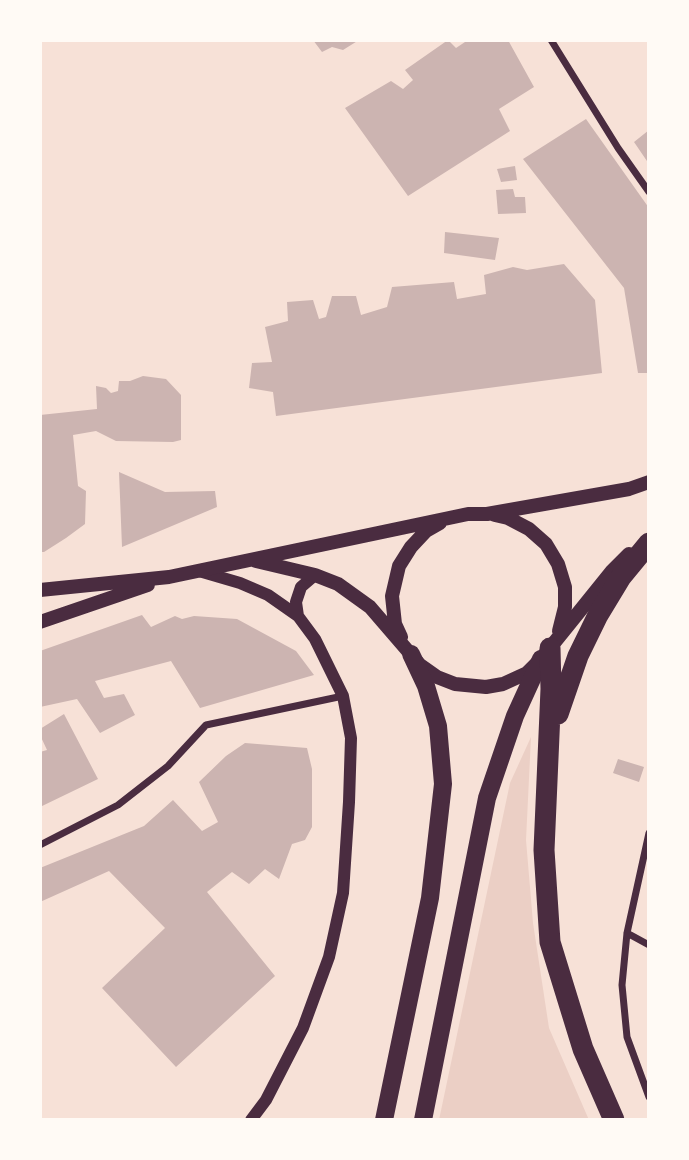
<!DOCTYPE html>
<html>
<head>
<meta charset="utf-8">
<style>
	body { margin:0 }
	#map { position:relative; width:689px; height:1160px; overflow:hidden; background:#f7e1d7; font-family:Rubik,sans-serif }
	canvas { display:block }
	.frame { position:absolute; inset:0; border:42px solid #fffaf5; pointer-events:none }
</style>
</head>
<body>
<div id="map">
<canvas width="689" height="1160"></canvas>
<div class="frame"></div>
</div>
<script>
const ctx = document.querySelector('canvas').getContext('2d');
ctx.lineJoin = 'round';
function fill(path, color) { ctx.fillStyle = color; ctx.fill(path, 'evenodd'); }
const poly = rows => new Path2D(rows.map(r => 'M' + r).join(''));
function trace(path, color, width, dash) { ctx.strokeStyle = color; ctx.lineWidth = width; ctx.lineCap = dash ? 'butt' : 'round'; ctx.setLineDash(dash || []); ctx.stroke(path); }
fill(poly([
	[531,737,526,840,533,923,549,1028,589,1120,439,1120,510,783]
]), '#ebcfc5');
fill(poly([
	[313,40,359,40,343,50,332,47,322,52],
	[448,40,456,48,468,40,508,40,534,87,499,109,510,131,408,196,345,108,391,81,403,89,413,80,405,70],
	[586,119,649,208,649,373,638,373,624,288,523,159],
	[649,130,649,164,634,142],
	[515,166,517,180,501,182,497,169],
	[513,189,515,197,525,197,526,213,498,214,496,190],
	[445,232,499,238,495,260,444,253],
	[564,264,595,300,602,373,276,416,273,392,249,388,252,363,272,362,265,327,288,321,287,302,313,300,319,319,326,317,332,296,356,296,361,315,387,307,392,287,454,282,457,299,486,294,484,275,513,267,527,270],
	[143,376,166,379,181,395,181,440,173,442,116,441,96,431,73,435,78,486,86,491,85,524,66,538,44,552,40,552,40,415,97,409,96,386,106,388,111,393,118,391,119,381,130,381],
	[119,472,165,492,215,491,217,507,122,547],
	[142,615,151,627,175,616,182,619,194,616,237,619,296,651,314,675,200,708,171,661,95,681,104,698,124,694,135,715,100,733,77,699,40,707,40,651],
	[64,714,98,779,40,807,40,752,47,750,40,735,40,729],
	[245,743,307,748,312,769,312,827,305,840,292,844,279,879,265,869,249,884,232,872,207,892,275,976,176,1067,102,988,165,928,109,871,40,902,40,868,144,826,173,800,202,831,218,822,199,782,226,756],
	[618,759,644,767,639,782,613,773]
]), '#ccb4b1');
trace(poly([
	[551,40,618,148,649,192],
	[649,833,627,933,622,985,627,1037,649,1097],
	[40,845,118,805,168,766,206,725,343,696],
	[627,933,649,945]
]), '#4a2c40', 7);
trace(poly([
	[199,571,240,583,268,595,298,616,315,639,343,696,351,738,349,802,343,893,329,957,303,1028,266,1100,251,1120],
	[298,616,296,602,301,587,315,575]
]), '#4a2c40', 12);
trace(poly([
	[495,515,508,518,529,529,546,544,558,564,565,587,565,607,559,631],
	[256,561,315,575,338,584,370,607,420,665,437,677,455,684,486,687,503,684,527,673,541,659,612,571,629,554],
	[40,590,169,577,468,514,487,514,629,489,649,482],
	[40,622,148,585],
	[401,637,395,624,392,596,399,566,411,547,426,531,440,523]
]), '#4a2c40', 14);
trace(poly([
	[384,1120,430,898,443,784,438,726,426,686,411,654],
	[423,1120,487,798,515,716,541,659]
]), '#4a2c40', 18);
trace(poly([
	[550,648,551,689,544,850,550,942,583,1049,614,1120],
	[558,714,578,656,598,615,621,577,649,543]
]), '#4a2c40', 21);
</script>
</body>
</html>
